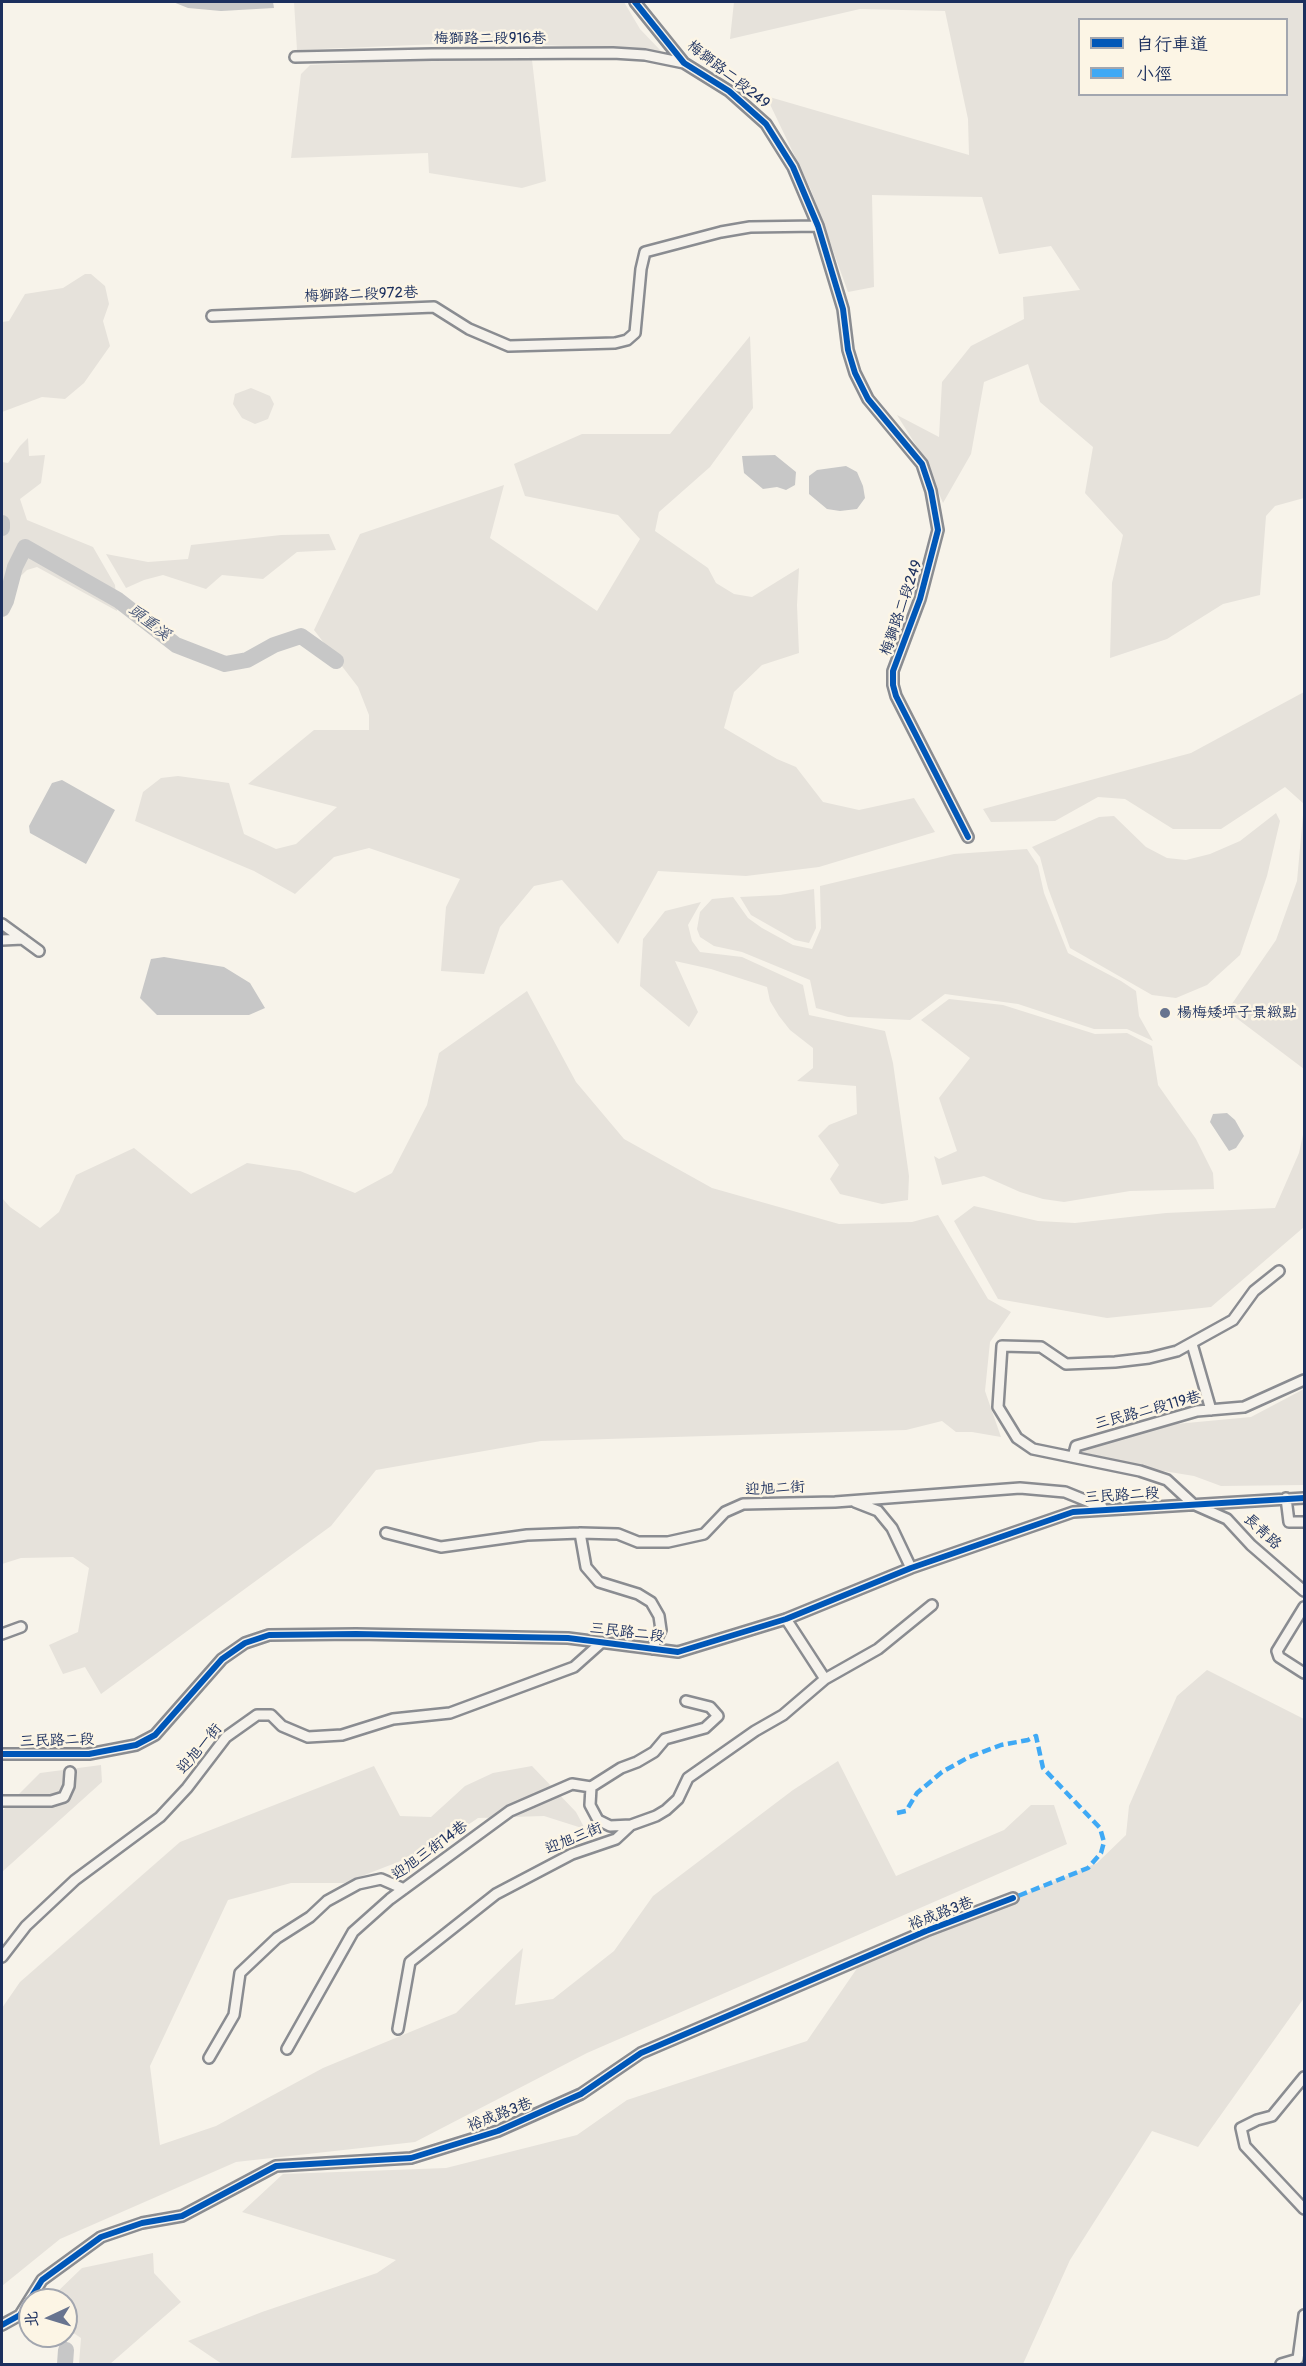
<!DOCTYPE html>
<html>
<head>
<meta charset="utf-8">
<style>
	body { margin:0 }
	#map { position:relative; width:1306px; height:2366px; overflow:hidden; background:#f7f3ea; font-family:Pangolin,"LXGW WenKai TC",sans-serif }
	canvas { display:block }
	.frame { position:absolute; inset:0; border:3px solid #1b2f5e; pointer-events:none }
	.legend { position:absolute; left:1078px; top:18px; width:210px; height:78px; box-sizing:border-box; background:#fcf5e5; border:2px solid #a2a6af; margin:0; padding:8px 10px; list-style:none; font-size:18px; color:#1b2f5e }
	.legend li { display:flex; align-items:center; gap:12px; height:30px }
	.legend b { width:30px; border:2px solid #a2a6af }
	.north { position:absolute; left:18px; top:2288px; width:60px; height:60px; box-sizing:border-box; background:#fcf5e5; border:2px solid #a2a6af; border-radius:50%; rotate:266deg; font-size:16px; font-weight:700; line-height:24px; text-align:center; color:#1b2f5e }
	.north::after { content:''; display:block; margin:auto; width:21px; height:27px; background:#68748f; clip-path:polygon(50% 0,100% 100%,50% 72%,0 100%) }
</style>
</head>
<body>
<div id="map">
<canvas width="1306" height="2366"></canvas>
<div class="frame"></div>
<ul class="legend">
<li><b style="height:8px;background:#0057b8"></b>自行車道</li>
<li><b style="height:8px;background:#3fa9f5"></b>小徑</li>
</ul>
<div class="north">北</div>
</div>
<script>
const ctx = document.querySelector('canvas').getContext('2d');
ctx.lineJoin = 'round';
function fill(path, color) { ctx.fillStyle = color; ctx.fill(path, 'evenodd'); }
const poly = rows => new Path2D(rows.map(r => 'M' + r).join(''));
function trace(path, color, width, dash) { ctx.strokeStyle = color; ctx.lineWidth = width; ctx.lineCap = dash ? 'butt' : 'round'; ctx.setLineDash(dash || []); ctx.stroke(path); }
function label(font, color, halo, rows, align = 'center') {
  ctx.font = font + ' Pangolin,"LXGW WenKai TC",sans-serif'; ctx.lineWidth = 5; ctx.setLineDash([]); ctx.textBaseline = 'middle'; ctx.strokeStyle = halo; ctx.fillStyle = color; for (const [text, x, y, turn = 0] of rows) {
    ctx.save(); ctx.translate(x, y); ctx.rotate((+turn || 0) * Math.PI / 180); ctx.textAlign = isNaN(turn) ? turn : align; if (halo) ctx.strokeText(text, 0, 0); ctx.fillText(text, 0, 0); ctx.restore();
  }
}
fill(poly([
	[294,2,624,2,640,29,661,51,486,42,297,50],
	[422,60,532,60,546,181,522,188,429,173,428,153,291,158,301,74,310,65]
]), '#e8e4dd');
fill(poly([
	[734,2,1304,2,1304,498,1275,506,1266,516,1260,595,1223,604,1167,639,1110,658,1112,583,1123,535,1085,493,1093,447,1040,402,1028,364,984,382,971,454,943,503,924,458,897,415,939,437,942,382,971,346,1024,319,1023,297,1080,290,1051,246,999,254,982,197,872,195,874,287,848,292,811,190,766,96,969,155,968,119,945,11,860,9,730,39],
	[1080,20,1286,20,1286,94,1080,94],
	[85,274,91,274,105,286,109,304,103,321,110,346,84,383,65,399,42,397,2,412,2,322,9,321,25,294,63,288],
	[750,336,753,408,710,467,659,512,655,531,708,568,716,583,734,594,752,597,799,568,797,605,799,653,762,665,734,692,724,728,777,759,796,767,823,802,859,810,914,798,935,832,819,867,746,876,658,871,618,944,562,880,534,886,500,927,484,974,441,971,446,907,460,879,369,848,334,857,295,894,254,871,135,821,143,792,161,778,178,776,229,783,244,834,276,849,296,844,337,807,248,784,314,730,369,730,369,715,358,687,314,630,360,534,504,485,490,538,597,611,640,539,618,515,525,496,514,464,582,434,670,434],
	[251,388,270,396,274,404,268,419,255,424,242,418,233,404,235,394],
	[28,438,29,456,45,455,41,483,20,499,27,520,93,547,115,585,117,611,37,567,27,570,2,594,2,462,8,463,20,446],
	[329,534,336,550,297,552,263,579,222,575,206,589,163,575,144,580,126,588,106,554,148,562,188,559,191,545,281,535],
	[1304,692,1304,1069,1227,1011,1276,940,1297,881,1304,804,1285,787,1221,829,1173,829,1125,799,1098,797,1055,821,991,822,983,809,1191,753],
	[1276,813,1280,821,1267,876,1240,955,1207,985,1176,998,1152,995,1070,948,1048,888,1040,857,1032,847,1099,817,1114,816,1146,847,1167,858,1186,860,1210,854,1240,841],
	[1027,849,1038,866,1044,893,1068,953,1121,981,1136,991,1139,1016,1153,1041,1127,1029,1094,1029,1018,1004,945,994,910,1020,848,1017,816,1008,810,980,742,952,714,946,700,937,697,929,700,912,712,899,733,897,748,918,762,928,793,945,812,949,821,928,820,886,954,854],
	[814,889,816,928,809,943,795,940,751,915,740,897,780,895],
	[701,902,688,925,692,941,700,952,742,957,803,985,809,1015,885,1031,893,1063,909,1176,908,1200,882,1204,840,1194,830,1179,839,1165,818,1136,829,1125,857,1114,856,1086,797,1081,813,1068,813,1048,790,1030,779,1016,770,1001,767,987,711,969,675,961,698,1012,689,1027,640,986,643,939,665,911],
	[527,991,576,1082,624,1139,712,1188,839,1224,912,1222,938,1215,988,1299,1011,1312,990,1342,985,1391,1001,1437,972,1432,956,1432,942,1421,906,1430,541,1441,376,1470,331,1526,101,1694,85,1667,63,1674,49,1645,78,1632,89,1568,73,1557,21,1558,2,1564,2,1198,10,1207,40,1228,59,1212,76,1175,134,1148,191,1194,247,1163,300,1171,355,1193,392,1173,427,1105,439,1053],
	[949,999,1003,1005,1095,1034,1127,1033,1152,1046,1158,1085,1196,1139,1213,1173,1214,1189,1130,1191,1064,1202,1043,1199,1020,1192,984,1176,942,1185,934,1156,939,1159,957,1151,939,1098,970,1058,921,1020],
	[1304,1130,1304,1227,1211,1307,1107,1318,998,1299,954,1221,974,1206,1038,1221,1075,1223,1166,1213,1275,1208,1299,1153],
	[1304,1389,1304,1485,1221,1486,1194,1476,1133,1466,1077,1451,1176,1424,1251,1417],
	[1207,1670,1304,1719,1304,1998,1198,2147,1152,2131,1070,2260,1023,2364,222,2364,188,2341,262,2312,377,2273,396,2260,242,2212,283,2174,446,2168,577,2135,627,2100,807,2041,860,1964,1097,1863,1126,1835,1129,1806,1177,1696],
	[838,1761,896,1876,1004,1830,1031,1805,1054,1805,1067,1844,587,2053,415,2142,236,2162,60,2239,2,2286,2,2008,20,1982,180,1842,374,1766,400,1816,431,1817,465,1786,493,1773,532,1766,576,1812,585,1829,544,1816,478,1818,434,1848,344,1883,291,1883,228,1900,150,2066,160,2145,216,2126,323,2068,456,2013,523,1948,515,2005,553,1999,614,1951,653,1896,793,1790],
	[101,1765,102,1782,2,1872,2,1811,40,1773],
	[153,2253,154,2273,181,2302,110,2364,79,2364,81,2338,66,2328,66,2300,55,2300,55,2294,82,2268]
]), '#e6e2db');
fill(poly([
	[173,2,273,2,274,8,221,11,188,8],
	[775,455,796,472,795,485,786,490,777,487,763,489,744,473,742,456],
	[846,466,857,472,863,486,865,498,857,509,840,511,827,509,809,494,809,476,817,470],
	[62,780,115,810,86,864,30,833,29,826,52,783],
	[164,957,224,967,250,983,265,1008,249,1015,157,1015,140,998,151,959],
	[1227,1113,1235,1120,1244,1136,1236,1148,1229,1151,1210,1122,1213,1114]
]), '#c7c7c7');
trace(poly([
	[2,523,2,528],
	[2,609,6,601,15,567,25,547,118,600,176,645,225,664,247,660,274,645,301,636,336,661],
	[65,2364,66,2350]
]), '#c7c7c7', 16);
const street = poly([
	[635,2,684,63,729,91,766,124,793,167,818,226,843,309,848,350,855,373,868,399,922,464,931,491,938,530,920,599,893,671,893,685,896,696,968,837],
	[295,57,432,54,613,53,645,55,684,63],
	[212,316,434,307,469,329,509,346,615,343,627,340,635,333,641,269,645,252,721,232,750,227,818,226],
	[2,924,39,951],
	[2,940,23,939],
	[1279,1271,1254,1291,1233,1320,1177,1351,1149,1358,1115,1362,1066,1364,1041,1347,1002,1346,998,1407,1017,1438,1033,1449,1140,1471,1167,1480,1193,1504,1227,1519,1251,1545,1304,1591],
	[1192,1344,1211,1410],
	[1073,1457,1076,1446,1197,1411,1244,1407,1304,1380],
	[1286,1498,1289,1522,1304,1522],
	[855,1502,878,1511,892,1528,911,1568],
	[386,1533,441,1547,527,1535,580,1533,618,1534,638,1542,668,1542,704,1534,725,1512,743,1504,835,1502,1020,1488,1065,1492,1102,1507],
	[580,1533,586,1567,599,1582,638,1594,651,1602,659,1616,661,1630,652,1649],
	[1304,1607,1277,1651,1279,1657,1304,1673],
	[2,1634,21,1627],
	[825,1679,878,1649,932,1605],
	[2,1754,89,1754,136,1745,155,1735,222,1659,245,1643,269,1635,356,1634,568,1638,678,1652,786,1619,911,1568,1073,1512,1304,1498],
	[591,1787,621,1768,637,1762,654,1752,665,1739,705,1728,718,1716,710,1707,686,1701],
	[2,1801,51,1801,64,1797,69,1786,70,1772],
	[2,1957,26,1926,75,1880,160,1817,187,1788,226,1737,257,1715,271,1715,282,1726,308,1737,342,1735,393,1719,450,1713,574,1667,602,1642],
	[398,2029,410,1962,496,1894,572,1854,616,1839,631,1825,656,1816,666,1810,678,1799,688,1778,755,1731,783,1715,825,1679,786,1619],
	[287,2049,353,1932,390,1899,510,1811,572,1784,591,1787,590,1805,598,1820,610,1826,631,1825],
	[209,2058,234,2015,240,1973,277,1938,310,1917,327,1901,358,1884,381,1879,404,1889],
	[1304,2077,1272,2116,1257,2120,1241,2128,1245,2146,1304,2209],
	[2,2325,20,2315,42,2280,101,2237,142,2223,182,2216,276,2166,411,2158,498,2131,581,2094,641,2053,926,1931,1013,1898],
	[1281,2364,1298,2359,1304,2315]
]);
trace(street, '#8a8c91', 14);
trace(street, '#f5f2ec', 9);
trace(poly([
	[897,1813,906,1811,917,1793,942,1772,969,1757,1001,1745,1028,1740,1036,1736,1043,1768,1100,1828,1104,1842,1101,1853,1088,1868,1013,1898]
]), '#3fa9f5', 4.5, [9, 4.5]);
trace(poly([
	[635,2,684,63,729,91,766,124,793,167,818,226,843,309,848,350,855,373,868,399,922,464,931,491,938,530,920,599,893,671,893,685,896,696,968,837],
	[2,1754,89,1754,136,1745,155,1735,222,1659,245,1643,269,1635,356,1634,568,1638,678,1652,786,1619,911,1568,1073,1512,1304,1498],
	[2,2325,20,2315,42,2280,101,2237,142,2223,182,2216,276,2166,411,2158,498,2131,581,2094,641,2053,926,1931,1013,1898]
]), '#0057b8', 6);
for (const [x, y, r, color] of [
	[1165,1013,6,"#68748f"]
]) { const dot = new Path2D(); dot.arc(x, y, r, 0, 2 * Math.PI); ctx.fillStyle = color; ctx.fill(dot); trace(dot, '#fcf5e5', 2); }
label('15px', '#1b2f5e', '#fcf5e5', [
	["梅獅路二段916巷",490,39],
	["梅獅路二段249",728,75,38],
	["梅獅路二段972巷",361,295,-2],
	["梅獅路二段249",902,608,-71],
	["三民路二段119巷",1148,1411,-15],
	["迎旭二街",775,1489,-3],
	["三民路二段",1122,1496,-4],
	["長青路",1262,1532,43],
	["三民路二段",627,1633,7],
	["三民路二段",57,1741,-2],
	["迎旭一街",200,1749,-50],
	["迎旭三街",574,1839,-22],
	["迎旭三街14巷",430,1851,-36],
	["裕成路3巷",941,1914,-21],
	["裕成路3巷",500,2115,-21]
]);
label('15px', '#1b2f5e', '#fcf5e5', [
	["楊梅矮坪子景緻點",1177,1013]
], 'left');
label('italic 16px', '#485779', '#fcf5e5', [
	["頭重溪",149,623,38]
]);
</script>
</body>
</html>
